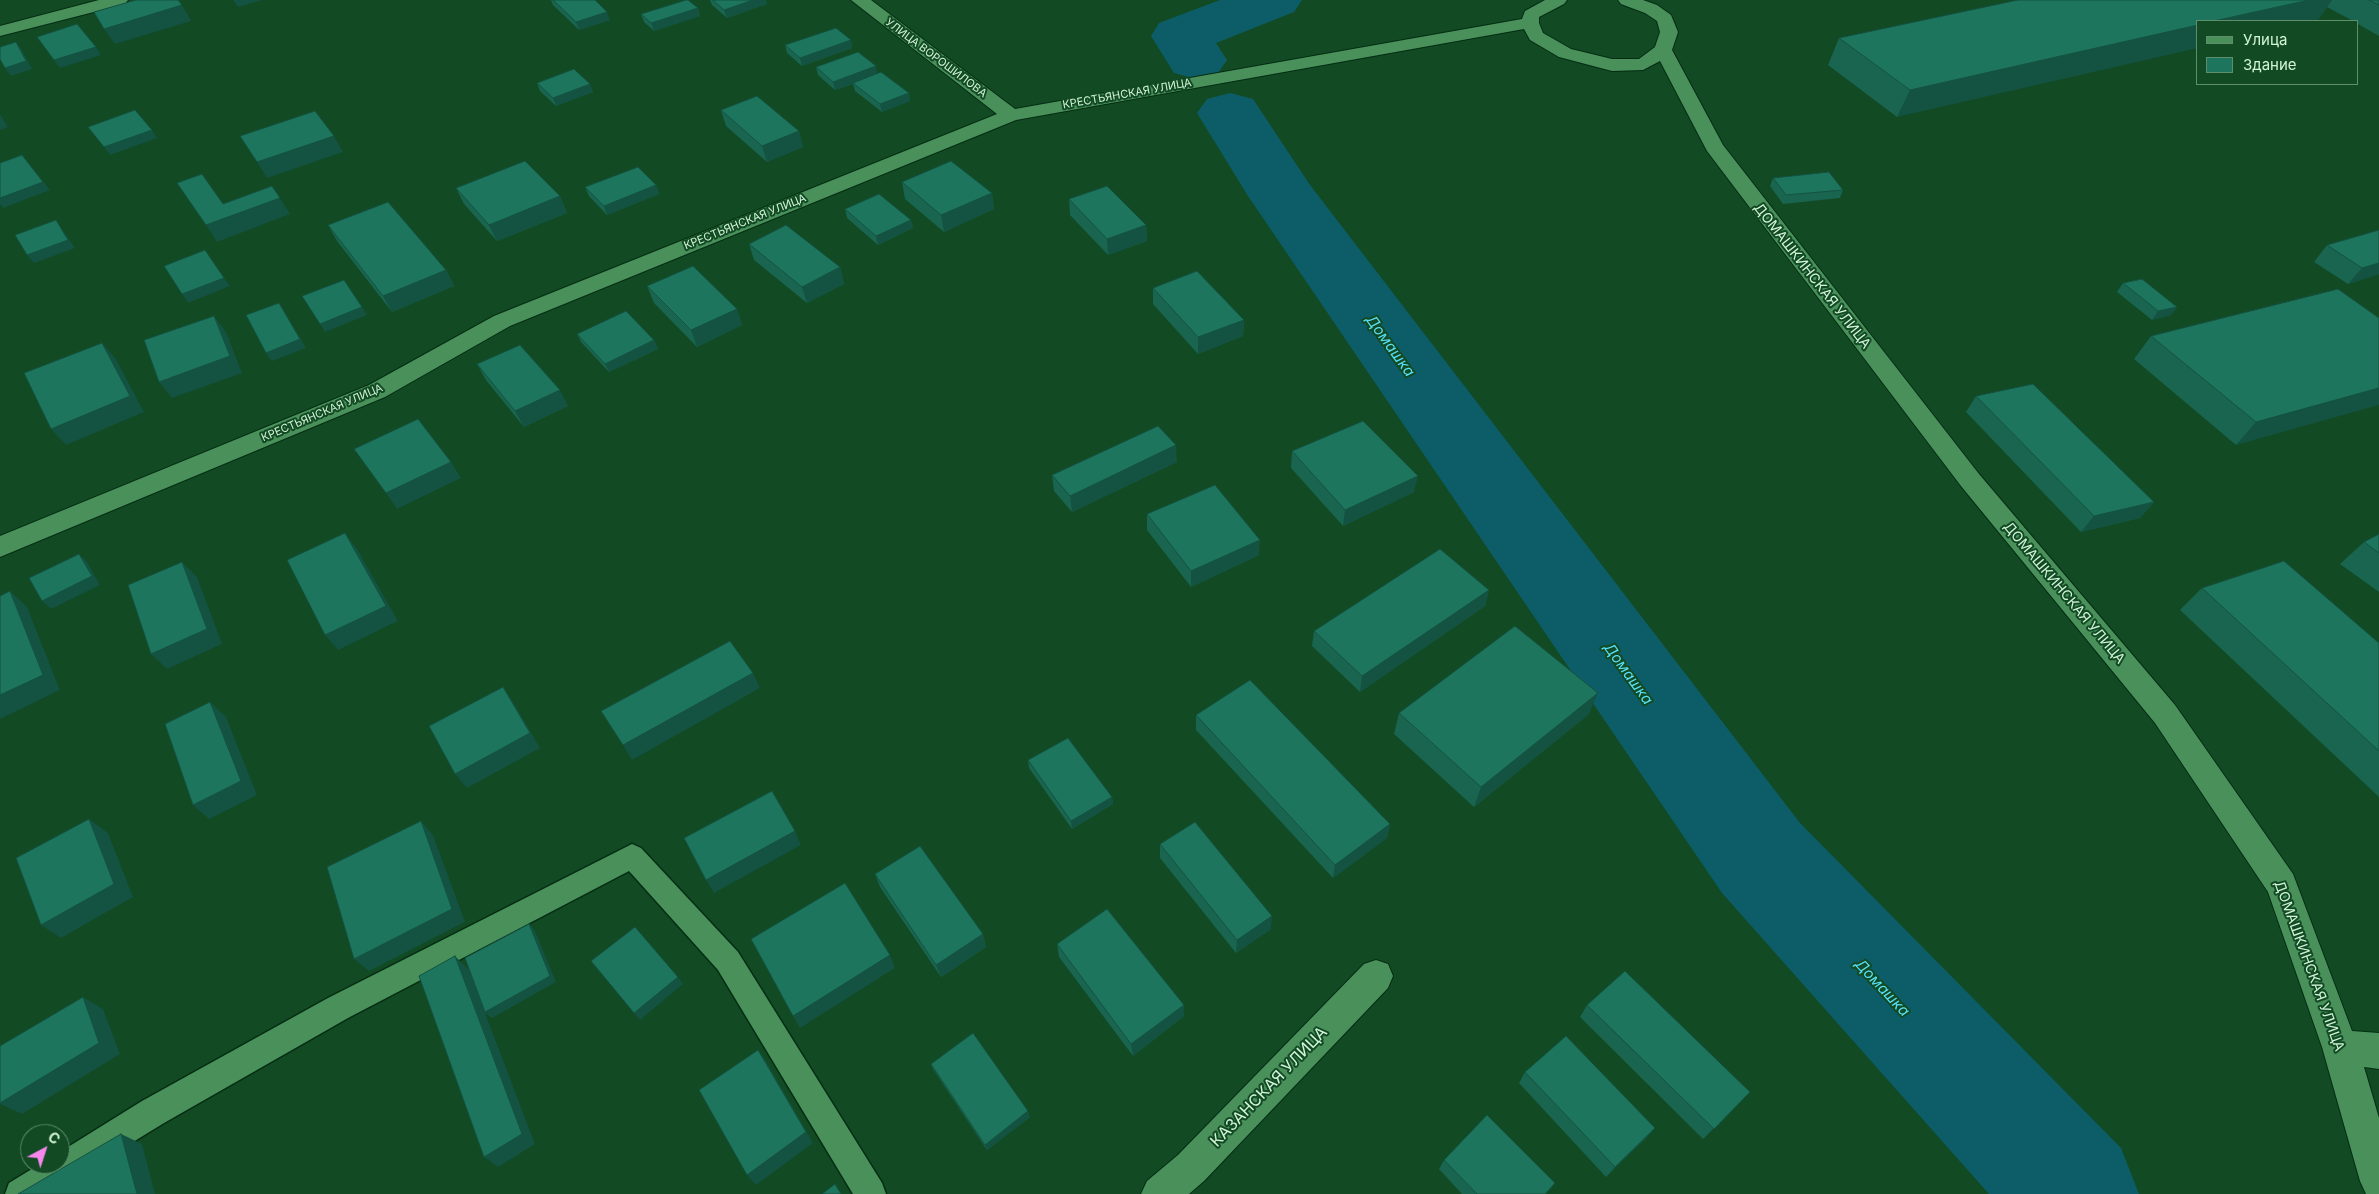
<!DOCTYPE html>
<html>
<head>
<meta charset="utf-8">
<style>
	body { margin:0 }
	#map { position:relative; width:2379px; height:1194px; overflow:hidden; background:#124a24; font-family:Inter,sans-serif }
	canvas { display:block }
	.legend { position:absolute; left:2196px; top:20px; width:162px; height:65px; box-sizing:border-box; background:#124a24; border:1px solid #5e8e6c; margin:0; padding:6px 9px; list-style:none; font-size:15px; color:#d1f5d7 }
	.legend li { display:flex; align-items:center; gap:10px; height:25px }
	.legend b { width:25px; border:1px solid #5e8e6c }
	.north { position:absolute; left:20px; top:1124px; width:50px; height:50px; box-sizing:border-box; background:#124a24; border:1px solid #5e8e6c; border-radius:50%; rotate:40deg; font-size:14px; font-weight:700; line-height:20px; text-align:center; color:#d1f5d7 }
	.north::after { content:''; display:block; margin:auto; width:18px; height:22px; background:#f688ed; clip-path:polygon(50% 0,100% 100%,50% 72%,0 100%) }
</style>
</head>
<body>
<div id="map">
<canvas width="2379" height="1194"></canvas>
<ul class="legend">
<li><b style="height:6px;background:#49905b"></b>Улица</li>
<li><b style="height:14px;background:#1d755d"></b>Здание</li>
</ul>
<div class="north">С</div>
</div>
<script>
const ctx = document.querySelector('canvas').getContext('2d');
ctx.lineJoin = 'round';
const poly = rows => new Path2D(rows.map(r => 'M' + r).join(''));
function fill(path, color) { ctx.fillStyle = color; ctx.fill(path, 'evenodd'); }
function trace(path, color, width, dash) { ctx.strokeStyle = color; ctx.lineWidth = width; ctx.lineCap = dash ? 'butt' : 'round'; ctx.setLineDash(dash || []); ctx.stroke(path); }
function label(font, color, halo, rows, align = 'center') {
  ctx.font = font + ' Inter,sans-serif'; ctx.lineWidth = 4; ctx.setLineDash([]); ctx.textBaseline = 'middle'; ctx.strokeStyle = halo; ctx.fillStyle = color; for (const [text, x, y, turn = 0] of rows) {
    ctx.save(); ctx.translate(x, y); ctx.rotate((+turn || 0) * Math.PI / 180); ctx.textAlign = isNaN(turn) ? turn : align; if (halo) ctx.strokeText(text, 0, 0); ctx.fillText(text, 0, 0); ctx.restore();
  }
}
fill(poly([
	[1220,0,1302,0,1294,12,1216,43,1227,60,1218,73,1196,79,1174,73,1151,36,1159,23,1220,0],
	[1230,93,1253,99,1310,185,1800,823,2121,1148,2139,1194,1989,1194,1722,893,1248,196,1197,113,1207,99,1230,93]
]), '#0d5d68');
const lane = poly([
	[632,844,641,848,738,952,882,1183,886,1194,853,1194,718,970,629,871,348,1018,164,1123,48,1194,5,1194,9,1183,40,1164,60,1164,60,1152,142,1101,328,998,632,844]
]);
const street = poly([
	[99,0,128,0,125,4,0,36,0,26,99,0],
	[851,0,871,0,1015,109,1522,19,1525,11,1545,0,1567,0,1564,4,1539,17,1539,23,1543,33,1571,49,1612,59,1639,59,1655,47,1660,32,1657,21,1645,13,1621,4,1618,0,1643,0,1657,5,1671,15,1678,32,1672,50,1723,145,1979,474,2175,705,2293,874,2352,1031,2379,1033,2379,1069,2364,1067,2379,1118,2379,1194,2366,1194,2360,1181,2322,1047,2268,892,2155,723,1961,486,1707,151,1660,61,1643,70,1612,71,1559,57,1530,40,1524,29,1016,120,510,326,385,397,0,557,0,536,369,385,494,316,997,114,851,0],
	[1376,960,1388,964,1393,976,1388,988,1204,1181,1189,1194,1141,1194,1147,1181,1178,1155,1364,964,1376,960]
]);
trace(lane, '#052d13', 3);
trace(street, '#052d13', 2);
fill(lane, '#49905b');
fill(street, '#49905b');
fill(poly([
	[551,0,595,0,610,20,579,30,553,5],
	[710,0,766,0,767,4,727,18,712,5],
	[2018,0,2379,0,2379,36,2358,24,2358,21,2353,21,2327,7,2317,21,2198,21,1897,117,1828,65,1839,38],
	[698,8,700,16,654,31,644,22,641,14],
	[851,40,852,48,802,66,787,53,785,45],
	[816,67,877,74,909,93,910,101,882,112,855,91,853,84,835,90,818,75],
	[537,83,590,84,593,92,556,106,540,91],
	[721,110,799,131,803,147,767,162,726,126],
	[1773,178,1843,190,1840,198,1783,204,1770,186],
	[902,182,992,193,994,209,944,232,905,199],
	[656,185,659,194,607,215,589,196,585,187],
	[456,188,560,196,567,213,497,241,464,204],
	[1069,199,1146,225,1147,241,1108,255,1070,215],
	[845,209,911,220,913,228,878,245,847,218],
	[328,225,446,270,454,286,392,312,337,241],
	[2379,230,2379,274,2348,284,2314,262,2327,245],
	[749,244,840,267,844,284,807,303,754,260],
	[2123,283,2177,307,2171,315,2152,320,2117,292],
	[647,286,737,309,742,325,697,347,654,303],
	[1153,288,1244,320,1243,336,1198,354,1153,304],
	[2379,318,2236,445,2134,359,2151,336],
	[577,334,654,340,658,349,609,372,581,342],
	[477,364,568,406,524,427,486,380],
	[1976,396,2154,502,2140,518,2081,532,1966,412],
	[1292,451,1414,492,1343,526,1291,468],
	[1177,462,1072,512,1054,491,1052,475],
	[1147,514,1259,555,1191,587,1147,530],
	[2379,534,2379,592,2340,564,2364,542],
	[2202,588,2379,643,2379,797,2180,610],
	[1489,590,1485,606,1360,692,1312,646,1314,631],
	[1399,713,1589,714,1474,807,1394,734],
	[1196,715,1390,824,1387,838,1333,878,1196,730],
	[1028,760,1112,797,1113,804,1072,829,1029,768],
	[1160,844,1271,929,1236,953,1160,858],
	[875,874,983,934,986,947,941,977,880,887],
	[1057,944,1184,1016,1133,1056,1059,957],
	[1587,1005,1750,1092,1703,1139,1580,1017],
	[931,1064,1030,1117,987,1150,933,1069],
	[1525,1072,1655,1128,1646,1138,1606,1177,1519,1083],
	[1444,1160,1555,1183,1546,1194,1462,1194,1439,1169]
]), '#196550');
fill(poly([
	[233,0,262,0,238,7],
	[753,0,766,0,767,4,727,18,724,10],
	[2309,0,2332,0,2317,21,2214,21],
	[182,5,191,21,115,44,104,29],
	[698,8,700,16,654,31,651,23],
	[607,12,610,20,579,30,576,22],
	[2198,25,2198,48,1897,117,1910,90],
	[851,40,852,48,802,66,800,58],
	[16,42,22,50,32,69,11,76,5,68],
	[96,47,101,55,60,68,54,60],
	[876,66,877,75,835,90,833,82],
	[590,84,593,92,556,106,553,98],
	[909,93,910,101,882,112,880,104],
	[0,114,8,127,0,130],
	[152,130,157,138,110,155,104,147],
	[799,131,803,147,767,162,762,146],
	[334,136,343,152,267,178,257,162],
	[22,155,50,190,3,208,0,204,0,198],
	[656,185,659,194,607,215,604,206],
	[992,193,994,209,944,232,941,215],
	[560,196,567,213,497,241,489,225],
	[280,198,290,214,217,242,206,225],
	[56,220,62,229,75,248,34,263,27,255],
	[911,220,913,228,878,245,876,236],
	[1146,225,1147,241,1108,255,1107,239],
	[205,250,230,286,188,303,182,294],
	[2379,263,2379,274,2348,284,2362,268],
	[840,267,844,284,807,303,802,287],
	[446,270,454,286,392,312,383,296],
	[279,303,306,348,272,361,266,353],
	[362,307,367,315,325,332,320,324],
	[2177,307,2171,315,2152,320,2158,311],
	[737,309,742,325,697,347,691,330],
	[214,316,226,332,242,373,172,398,159,382],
	[1244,320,1243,336,1198,354,1198,337],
	[654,340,658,349,609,372,605,364],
	[102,343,116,359,144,412,66,445,51,429],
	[2379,388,2379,405,2236,445,2256,422],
	[560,390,568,406,524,427,515,411],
	[1176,445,1177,462,1072,512,1070,496],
	[451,462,461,478,397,509,386,493],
	[1418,476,1414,492,1343,526,1345,510],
	[2154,502,2140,518,2081,532,2094,516],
	[345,533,357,549,398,621,338,650,325,635],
	[1260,540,1259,555,1191,587,1191,571],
	[79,554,87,562,100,585,51,609,42,601],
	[182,562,197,577,222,644,167,669,151,654],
	[1489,590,1485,606,1360,692,1362,676],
	[10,591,27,607,60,690,0,719,0,695],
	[753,673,760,688,632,760,623,745],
	[503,687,513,702,540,748,467,788,455,774],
	[1598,693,1589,714,1474,807,1481,787],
	[210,702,226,717,257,795,209,819,193,805],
	[1112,797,1113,804,1072,829,1071,821],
	[89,819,108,833,133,897,61,938,41,925],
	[421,821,433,835,465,922,369,971,354,959],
	[1390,824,1387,838,1333,878,1335,865],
	[795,831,801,845,714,893,706,880],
	[1272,916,1271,929,1236,953,1237,940],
	[529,924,535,931,556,982,492,1018,485,1013,535,1144,498,1167,484,1157,455,956,468,969],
	[983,934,986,947,941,977,936,965],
	[890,955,895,968,800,1028,793,1016],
	[678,977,683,984,640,1020,634,1013],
	[83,997,103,1009,120,1054,22,1114,0,1104],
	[1184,1005,1184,1016,1133,1056,1131,1044],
	[758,1050,766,1061,813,1143,756,1185,747,1175],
	[1028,1111,1030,1117,987,1150,985,1145],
	[1655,1128,1646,1138,1606,1177,1615,1167],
	[121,1134,142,1144,155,1194,137,1194]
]), '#145241');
const building = poly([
	[136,0,178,0,182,5,104,29,94,12,136,0],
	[553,0,595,0,607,12,576,22,553,0],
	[686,0,688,0,698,8,651,23,641,14,686,0],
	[713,0,753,0,724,10,713,0],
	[2018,0,2309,0,2214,21,2198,21,2198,25,1910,90,1839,38,2018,0],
	[2369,0,2379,0,2379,5,2369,0],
	[77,24,96,47,54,60,37,37,77,24],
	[836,28,851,40,800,58,785,45,836,28],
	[16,42,26,61,5,68,0,59,0,47,16,42],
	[858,52,876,66,833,82,816,67,858,52],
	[574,69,590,84,553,98,537,83,574,69],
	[881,72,909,93,880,104,853,83,881,72],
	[757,96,799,131,762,146,721,110,757,96],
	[135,110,152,130,104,147,88,127,135,110],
	[315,111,334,136,257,162,240,136,315,111],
	[22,155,43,182,0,198,0,163,22,155],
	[525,161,560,196,489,225,456,188,525,161],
	[951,161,992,193,941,215,902,182,951,161],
	[638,167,656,185,604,206,585,187,638,167],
	[1829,172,1843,190,1786,195,1773,178,1829,172],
	[202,174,223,204,272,186,280,198,206,225,177,183,202,174],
	[1107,186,1146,225,1107,239,1069,199,1107,186],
	[879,194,911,220,876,236,845,209,879,194],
	[388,202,446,270,383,296,328,225,388,202],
	[56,220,68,240,27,255,15,235,56,220],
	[786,225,840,267,802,287,749,244,786,225],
	[2379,230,2379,263,2362,268,2327,245,2379,230],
	[205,250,224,278,182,294,164,266,205,250],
	[693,266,737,309,691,330,647,286,693,266],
	[1197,271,1244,320,1198,337,1153,288,1197,271],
	[2142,279,2177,307,2158,311,2123,283,2142,279],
	[344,280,362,307,320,324,302,296,344,280],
	[2338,289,2379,318,2379,388,2256,422,2151,336,2338,289],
	[279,303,300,339,266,353,246,315,279,303],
	[626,311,654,340,605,364,577,334,626,311],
	[214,316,230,356,159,382,144,340,214,316],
	[102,343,130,396,51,429,24,373,102,343],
	[520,345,560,390,515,411,477,364,520,345],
	[2033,384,2154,502,2094,516,1976,396,2033,384],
	[418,419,451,462,386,493,354,449,418,419],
	[1363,421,1418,476,1345,510,1292,451,1363,421],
	[1158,426,1176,445,1070,496,1052,475,1158,426],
	[1215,485,1260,540,1191,571,1147,514,1215,485],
	[345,533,386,606,325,635,287,560,345,533],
	[2379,534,2379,553,2364,542,2379,534],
	[1440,549,1489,590,1362,676,1314,631,1440,549],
	[79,554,92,576,42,601,29,578,79,554],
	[2284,561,2379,643,2379,751,2202,588,2284,561],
	[182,562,207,629,151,654,128,585,182,562],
	[10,591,43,675,0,695,0,596,10,591],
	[1515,626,1598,693,1481,787,1399,713,1515,626],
	[730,641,753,673,623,745,601,711,730,641],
	[1250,680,1390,824,1335,865,1196,715,1250,680],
	[503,687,530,733,455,774,429,726,503,687],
	[210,702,241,781,193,805,165,724,210,702],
	[1068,738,1112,797,1071,821,1028,760,1068,738],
	[772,791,795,831,706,880,684,838,772,791],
	[89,819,114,884,41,925,16,858,89,819],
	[421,821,452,909,354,959,327,867,421,821],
	[1195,822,1272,916,1237,940,1160,844,1195,822],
	[920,846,983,934,936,965,875,874,920,846],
	[845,883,890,955,793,1016,751,939,845,883],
	[1107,909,1184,1005,1131,1044,1057,944,1107,909],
	[529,924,550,976,485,1012,465,958,529,924],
	[635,927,678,977,634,1013,591,961,635,927],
	[455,956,522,1134,484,1157,419,976,455,956],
	[1625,971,1750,1092,1714,1129,1587,1005,1625,971],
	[83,997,99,1043,0,1103,0,1046,83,997],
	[973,1033,1028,1111,985,1145,931,1064,973,1033],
	[1566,1036,1655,1128,1615,1167,1525,1072,1566,1036],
	[758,1050,806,1132,747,1175,699,1090,758,1050],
	[1487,1115,1555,1183,1545,1194,1477,1194,1444,1160,1487,1115],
	[121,1134,137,1194,18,1194,121,1134],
	[835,1184,841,1194,822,1194,835,1184]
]);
fill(building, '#1d755d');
trace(building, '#145241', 1);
label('11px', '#d1f5d7', '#124a24', [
	["УЛИЦА ВОРОШИЛОВА",936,58,37],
	["КРЕСТЬЯНСКАЯ УЛИЦА",1127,94,-10],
	["КРЕСТЬЯНСКАЯ УЛИЦА",745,222,-22],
	["КРЕСТЬЯНСКАЯ УЛИЦА",322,413,-23]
]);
label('14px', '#d1f5d7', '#124a24', [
	["ДОМАШКИНСКАЯ УЛИЦА",1812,276,52],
	["ДОМАШКИНСКАЯ УЛИЦА",2064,593,50],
	["ДОМАШКИНСКАЯ УЛИЦА",2309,966,70]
]);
label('italic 15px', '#57dff6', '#124a24', [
	["Домашка",1390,346,54],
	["Домашка",1628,674,54],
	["Домашка",1882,988,47]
]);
label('16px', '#d1f5d7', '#124a24', [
	["КАЗАНСКАЯ УЛИЦА",1269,1087,-46]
]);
</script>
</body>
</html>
